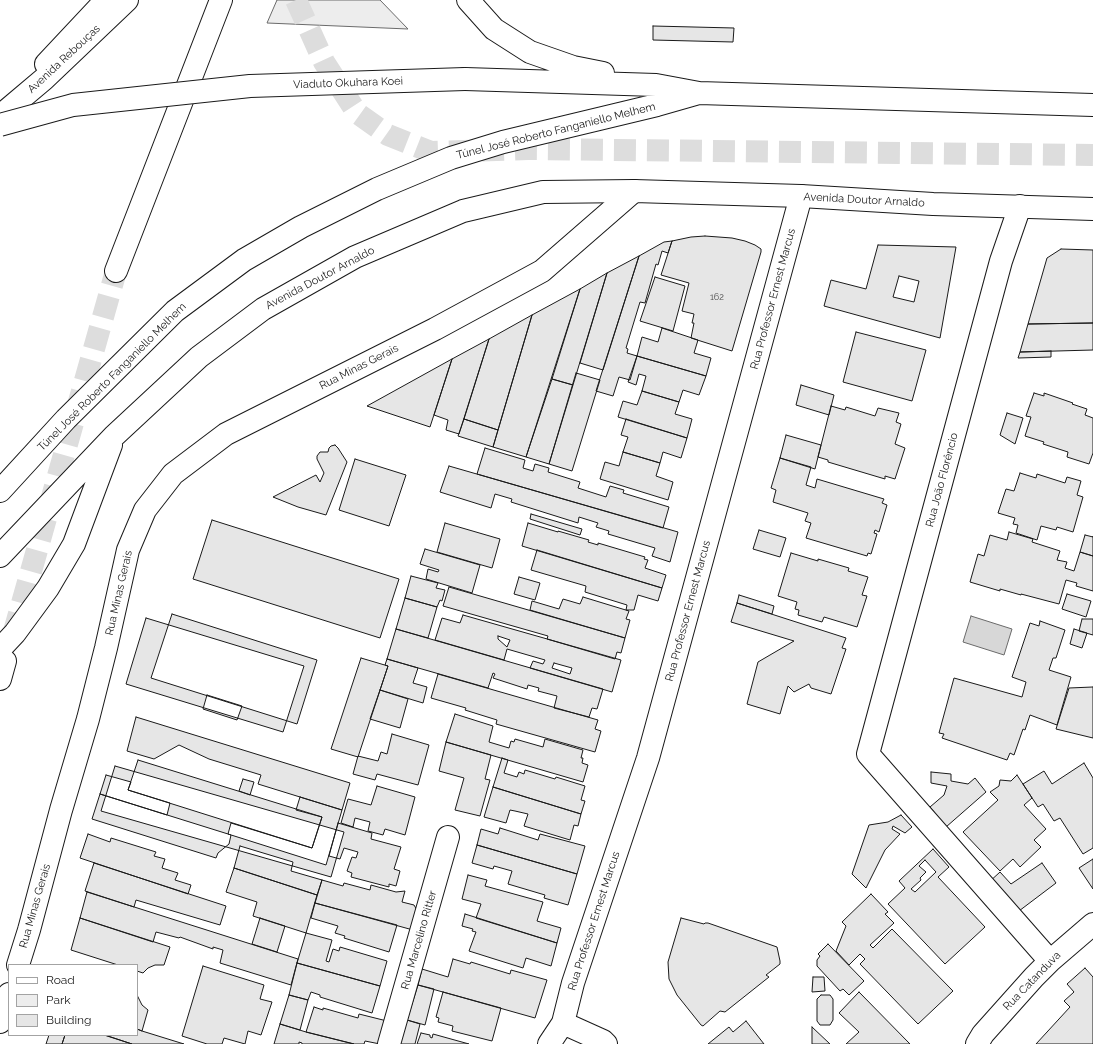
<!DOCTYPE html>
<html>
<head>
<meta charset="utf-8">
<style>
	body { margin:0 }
	#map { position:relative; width:1093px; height:1044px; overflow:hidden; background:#fff; font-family:Raleway,sans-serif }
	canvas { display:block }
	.legend { position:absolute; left:8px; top:964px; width:130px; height:72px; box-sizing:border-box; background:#fff; border:1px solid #a3a3a3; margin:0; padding:5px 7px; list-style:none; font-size:12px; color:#1a1a1a }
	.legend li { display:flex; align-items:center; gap:8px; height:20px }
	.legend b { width:20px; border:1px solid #a3a3a3 }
</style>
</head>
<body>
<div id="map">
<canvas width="1093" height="1044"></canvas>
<ul class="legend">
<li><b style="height:5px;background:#fff"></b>Road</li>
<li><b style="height:11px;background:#ededed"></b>Park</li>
<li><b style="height:11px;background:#e6e6e6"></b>Building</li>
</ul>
</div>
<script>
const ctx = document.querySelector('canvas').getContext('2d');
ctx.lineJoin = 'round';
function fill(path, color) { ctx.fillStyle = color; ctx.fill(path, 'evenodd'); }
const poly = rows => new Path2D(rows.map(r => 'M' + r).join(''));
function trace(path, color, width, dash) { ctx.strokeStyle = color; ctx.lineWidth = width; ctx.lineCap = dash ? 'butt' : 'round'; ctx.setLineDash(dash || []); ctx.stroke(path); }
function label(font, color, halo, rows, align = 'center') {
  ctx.font = font + ' Raleway,sans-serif'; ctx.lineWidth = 3; ctx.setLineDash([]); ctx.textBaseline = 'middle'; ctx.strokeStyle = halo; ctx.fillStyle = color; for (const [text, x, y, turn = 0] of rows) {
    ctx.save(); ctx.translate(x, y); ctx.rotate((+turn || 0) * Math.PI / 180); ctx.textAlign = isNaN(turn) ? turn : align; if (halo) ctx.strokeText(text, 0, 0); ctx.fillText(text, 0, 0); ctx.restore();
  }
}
const green = poly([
	[277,0,380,0,408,29,267,23,277,0]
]);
fill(green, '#ededed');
trace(green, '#6a6a6a', 1);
const water = poly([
	[971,616,1012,629,1004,655,963,642,971,616]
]);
fill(water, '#d7d7d7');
trace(water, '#6a6a6a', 1);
const building = poly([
	[653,26,734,28,733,42,653,40,653,26],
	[705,236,732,238,745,241,755,245,761,249,761,252,732,351,691,338,694,323,692,323,694,314,682,311,689,283,661,275,672,241,691,237,705,236],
	[672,241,668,253,662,251,658,265,656,264,645,303,640,302,626,348,628,349,627,353,637,356,630,380,619,377,613,396,596,391,639,256,664,242,672,241],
	[878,245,956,247,940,338,824,306,831,280,866,289,878,245],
	[899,276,919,281,914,302,893,297,899,276],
	[1061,249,1093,250,1093,323,1028,324,1047,258,1061,249],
	[639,256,603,370,580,363,607,273,639,256],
	[607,273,573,385,552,379,580,289,607,273],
	[655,277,685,286,673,331,640,321,655,277],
	[580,289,526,457,493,447,532,315,580,289],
	[532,315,498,430,464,419,489,339,532,315],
	[1093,323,1093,350,1020,352,1028,324,1093,323],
	[662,328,698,340,694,353,711,358,706,376,637,356,642,337,658,342,662,328],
	[856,332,926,350,912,401,843,382,856,332],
	[489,339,459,434,446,430,448,420,434,415,452,359,489,339],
	[1051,351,1051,357,1018,358,1020,352,1051,351],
	[637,356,706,376,699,395,683,390,679,402,642,391,646,376,639,374,636,385,628,382,637,356],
	[452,359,430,427,367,406,452,359],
	[576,373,600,380,572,471,549,464,576,373],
	[552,379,573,385,549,464,526,457,552,379],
	[801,385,834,395,829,415,796,405,801,385],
	[642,391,679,402,675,414,692,419,687,438,618,417,623,401,637,405,642,391],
	[1034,393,1044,396,1044,393,1073,403,1072,404,1087,409,1085,415,1093,418,1093,453,1089,464,1067,457,1068,452,1043,444,1044,442,1025,436,1031,417,1026,416,1034,393],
	[831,406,845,410,846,407,875,416,878,408,899,413,896,422,901,424,895,444,905,448,895,479,885,476,885,479,828,462,828,460,818,457,831,406],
	[1007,413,1023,418,1015,444,1000,435,1007,413],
	[464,419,498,430,493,447,458,436,464,419],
	[626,419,687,438,681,458,663,452,660,463,623,452,628,437,621,435,626,419],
	[786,435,821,445,815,469,780,458,786,435],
	[335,445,338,448,347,462,326,515,298,507,273,497,316,475,320,482,324,473,317,459,317,456,320,452,328,452,329,448,331,446,335,445],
	[485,448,525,460,523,468,533,471,535,464,549,468,548,472,580,482,578,488,606,497,610,486,624,490,623,493,669,507,663,528,477,474,485,448],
	[623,452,660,463,656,476,673,482,668,500,600,479,605,462,619,466,623,452],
	[780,458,811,467,806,485,815,488,817,479,884,499,882,503,887,505,879,532,875,530,874,533,877,534,871,554,868,553,867,556,806,538,811,523,805,521,808,513,773,502,776,490,771,488,780,458],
	[355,459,406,475,389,526,339,510,355,459],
	[449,466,678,532,670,562,652,556,655,548,608,534,609,531,596,527,598,523,579,517,578,523,511,502,512,499,495,494,491,508,440,492,449,466],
	[1020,473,1036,478,1037,474,1065,483,1067,477,1081,481,1077,495,1083,497,1073,532,1057,527,1056,530,1041,526,1037,540,1016,533,1018,525,1013,524,1015,518,998,513,1006,489,1014,491,1020,473],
	[531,514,582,529,580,535,530,519,531,514],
	[212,520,399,579,380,638,193,579,212,520],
	[445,523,500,539,492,568,437,552,445,523],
	[528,523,558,532,558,531,589,540,588,542,598,545,598,543,645,557,644,559,648,560,645,568,666,575,662,588,522,546,528,523],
	[759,530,786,538,780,557,753,549,759,530],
	[1009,532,1033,539,1032,542,1060,551,1057,560,1067,562,1065,568,1074,571,1080,552,1093,556,1093,591,1076,586,1077,583,1066,580,1059,604,1021,594,1021,595,1000,589,1000,591,970,582,978,554,984,556,990,535,1007,540,1009,532],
	[1085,535,1093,537,1093,536,1093,556,1080,552,1085,535],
	[425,549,480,565,472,593,426,579,428,569,438,572,439,570,420,564,425,549],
	[537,550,662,588,658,601,638,595,634,610,626,610,627,605,585,592,586,586,531,570,537,550],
	[791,553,818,561,818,559,849,568,848,571,868,577,862,595,867,596,857,627,824,617,822,622,798,615,799,610,795,609,797,602,778,596,791,553],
	[411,576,438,583,436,588,445,590,442,601,440,600,437,607,405,598,411,576],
	[519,577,540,583,535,600,514,594,519,577],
	[449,587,625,638,621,653,617,652,615,659,547,639,548,636,443,606,449,587],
	[1067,594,1091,601,1086,617,1062,609,1067,594],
	[739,595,774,606,772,614,737,603,739,595],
	[583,597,629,611,626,619,630,620,625,638,530,610,532,601,559,609,563,599,580,604,583,597],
	[405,598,437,607,428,638,396,629,405,598],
	[737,603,846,638,842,648,846,649,831,694,811,688,809,684,794,692,788,686,780,714,747,704,758,662,794,641,731,622,737,603],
	[172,614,317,660,297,724,151,678,172,614],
	[463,615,621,660,612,692,530,668,533,661,543,664,545,660,507,649,504,660,435,640,442,618,460,623,463,615],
	[498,636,510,640,507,647,498,639,498,636],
	[554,663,572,668,570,674,552,668,554,663],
	[146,618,304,666,283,732,126,684,146,618],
	[1082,619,1093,619,1093,635,1079,631,1082,619],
	[1040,621,1065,630,1056,658,1053,658,1049,670,1071,677,1057,725,1030,715,1025,730,1023,729,1014,755,1010,753,1007,760,942,738,944,734,939,733,954,678,1022,697,1026,682,1012,677,1030,623,1039,626,1040,621],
	[396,629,603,689,597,709,592,708,589,717,554,708,557,696,538,691,539,688,528,685,527,689,493,678,495,674,493,673,488,688,387,659,396,629],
	[1074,629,1087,633,1082,648,1070,644,1074,629],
	[361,658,388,666,358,757,331,749,361,658],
	[387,659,418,668,413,683,427,687,423,703,380,690,388,666,385,665,387,659],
	[438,674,598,720,595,729,601,731,595,752,496,724,497,720,465,710,466,708,431,698,438,674],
	[1093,687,1093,738,1056,729,1069,688,1093,687],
	[380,690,408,699,400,728,370,719,380,690],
	[207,695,242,706,237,720,203,709,207,695],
	[455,714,493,726,489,742,509,748,511,741,514,742,515,739,543,747,545,739,583,750,581,758,583,758,582,763,588,765,583,782,446,742,455,714],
	[136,717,350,783,342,810,258,784,261,775,209,759,179,745,154,759,127,751,136,717],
	[392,734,429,745,418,785,377,774,375,780,353,774,358,756,378,761,381,752,387,754,392,734],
	[446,742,491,755,485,779,490,780,480,816,455,810,464,778,439,771,446,742],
	[502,758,508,760,504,773,517,777,519,772,524,774,525,770,555,779,556,777,585,786,581,800,585,801,581,814,493,787,502,758],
	[138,760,322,817,312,848,128,790,138,760],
	[1084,763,1093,778,1093,848,1083,854,1060,818,1054,821,1043,804,1038,807,1023,784,1044,771,1052,784,1084,763],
	[115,766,344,832,331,877,101,811,115,766],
	[931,772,951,774,951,781,968,784,975,778,986,792,946,827,930,807,944,795,947,786,931,783,931,772],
	[106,775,131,782,128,790,170,803,167,815,100,794,106,775],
	[1017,775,1032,798,1024,805,1046,829,1034,840,1041,847,1020,867,1013,859,1000,871,963,832,998,800,990,792,999,786,1000,780,1011,781,1017,775],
	[243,779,254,782,250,795,239,791,243,779],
	[377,786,415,797,405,835,385,829,383,835,368,831,370,822,355,818,353,827,341,823,348,799,371,805,377,786],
	[493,787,581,814,578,826,574,825,570,840,524,826,528,814,515,811,510,810,506,823,484,817,493,787],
	[100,794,228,834,231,835,229,844,218,853,216,858,92,819,100,794],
	[300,797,342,810,326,865,228,834,231,823,312,848,322,817,296,810,300,797],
	[901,815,912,827,905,833,893,826,892,829,900,834,885,850,866,888,852,874,869,825,888,822,901,815],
	[338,823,372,833,371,839,401,847,394,869,400,871,396,886,389,884,389,887,351,877,352,873,347,871,352,857,356,858,358,852,344,848,340,859,329,856,338,823],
	[500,828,538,840,540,834,585,846,577,874,477,845,481,829,498,834,500,828],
	[88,834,110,842,111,838,156,852,154,856,165,859,162,868,178,873,175,880,191,885,188,894,80,858,88,834],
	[477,845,577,874,568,905,544,898,545,895,508,884,512,871,494,866,493,869,472,863,477,845],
	[240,846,293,862,291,871,322,880,317,895,234,868,240,846],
	[933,849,949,867,938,877,985,927,945,964,888,904,905,888,899,881,933,849],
	[925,860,936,872,915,892,911,889,921,880,920,878,926,872,919,866,925,860],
	[1093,859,1093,889,1079,868,1093,859],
	[94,863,226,906,220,925,136,900,134,907,85,891,94,863],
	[1042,863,1056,883,1015,914,988,883,1000,872,1011,884,1042,863],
	[234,868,317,895,306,933,253,916,257,902,226,892,234,868],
	[468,875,487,880,485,886,543,902,537,921,561,928,557,943,476,918,481,904,462,899,468,875],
	[322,880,343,886,344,883,370,890,371,885,396,892,405,891,402,902,414,905,418,912,413,930,315,903,322,880],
	[87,892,298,959,291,985,220,963,223,950,213,947,213,949,180,937,179,938,156,932,153,942,80,918,87,892],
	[871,894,888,912,885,914,894,923,870,945,873,948,892,929,953,991,918,1024,860,964,865,959,860,954,849,965,836,951,846,926,842,922,871,894],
	[315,903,397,925,389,952,344,938,345,936,335,933,338,926,311,918,315,903],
	[465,914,557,943,551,966,526,958,523,968,469,951,476,932,472,931,473,929,462,926,465,914],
	[80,918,170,947,164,965,155,965,148,968,143,973,137,971,137,965,118,965,71,950,80,918],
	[260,918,285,926,277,952,252,944,260,918],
	[681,918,704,924,705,923,708,923,777,947,780,961,780,964,766,975,769,977,725,1012,720,1011,703,1026,701,1025,677,995,669,979,668,962,681,918],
	[306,933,332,940,326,961,329,962,333,949,339,951,340,947,387,961,380,986,297,963,306,933],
	[828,944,864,981,849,995,843,989,840,991,817,966,817,960,820,956,818,954,828,944],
	[453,959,470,964,471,962,510,974,511,970,547,980,535,1018,418,985,422,969,448,977,453,959],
	[297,963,380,986,372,1013,320,997,320,995,311,992,308,1000,289,995,297,963],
	[203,966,264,985,260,999,272,1002,261,1035,248,1031,245,1044,224,1038,222,1044,207,1044,182,1036,203,966],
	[1085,968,1093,977,1093,1044,1036,1044,1070,1007,1064,1001,1074,992,1067,984,1085,968],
	[813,977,824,977,825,991,812,992,813,977],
	[418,985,434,989,425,1025,407,1020,418,985],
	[443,992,501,1008,492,1041,452,1031,453,1026,438,1022,439,1018,436,1017,443,992],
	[859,992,910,1044,846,1044,859,1032,839,1013,859,992],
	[137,995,142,1005,148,1010,142,1031,137,1029,137,995],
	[289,995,308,1000,300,1030,280,1024,289,995],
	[821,995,830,995,833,999,833,1020,830,1025,820,1025,817,1021,817,999,821,995],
	[314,1007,323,1010,323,1008,358,1018,359,1014,387,1021,380,1044,365,1041,364,1044,354,1044,306,1032,314,1007],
	[407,1020,420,1024,415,1044,400,1044,407,1020],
	[746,1021,764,1044,708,1044,729,1027,733,1032,746,1021],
	[280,1024,306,1032,354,1044,302,1044,302,1043,299,1042,299,1044,274,1044,280,1024],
	[812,1027,830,1044,812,1044,812,1027],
	[137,1029,142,1031,184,1044,132,1044,105,1035,137,1035,137,1029],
	[421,1033,430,1035,430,1037,432,1038,433,1034,469,1044,417,1044,421,1033],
	[49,1035,65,1035,62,1044,46,1044,49,1035],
	[65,1035,104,1035,132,1044,62,1044,65,1035]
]);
fill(building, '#e6e6e6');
trace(building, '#1a1a1a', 1);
trace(poly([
	[296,0,324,62,357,113,388,135,431,152,528,149,1093,155],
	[13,635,116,271]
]), '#ddd', 22, [22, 11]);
const minor = poly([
	[46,64,106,0],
	[1020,206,1001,261,868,754,1050,961],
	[18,965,29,930,61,810,88,719,106,648,128,550,145,510,173,474,226,434,435,329,542,271,634,191],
	[0,1022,9,994],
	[563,1023,603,1041,606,1044],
	[389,1044,448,837],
	[549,1044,563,1023,573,983,648,758,801,196],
	[977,1044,983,1034,1034,977,1050,961,1093,924]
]);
const major = poly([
	[468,0,494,29,530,52,573,67,603,73],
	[465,79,656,85,699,93,1093,105],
	[0,116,44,79,127,0],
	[116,271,221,0],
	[0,491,66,419,175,311,244,260,301,227,377,189,451,158,503,142,657,105,699,93],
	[0,556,114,436,199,357,263,309,355,257,463,211,543,192,634,191,801,196,933,204,1093,209],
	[0,649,15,633,48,588,74,544,111,445],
	[0,679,5,661]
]);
trace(minor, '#1a1a1a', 24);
trace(major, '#1a1a1a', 24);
trace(minor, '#fff', 22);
trace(major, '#fff', 22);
const majorBridge = poly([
	[0,125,73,105,250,86,465,79]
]);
trace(majorBridge, '#1a1a1a', 24, []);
trace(majorBridge, '#fff', 22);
label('9px', '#4d4d4d', null, [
	["162",717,297]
]);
label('11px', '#1a1a1a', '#fff', [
	["Avenida Rebouças",64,59,-43],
	["Viaduto Okuhara Koei",348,83,-2],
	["Túnel José Roberto Fanganiello Melhem",556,131,-14],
	["Avenida Doutor Arnaldo",864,200,3],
	["Avenida Doutor Arnaldo",320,278,-28],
	["Rua Professor Ernest Marcus",773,299,-75],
	["Rua Minas Gerais",359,367,-27],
	["Túnel José Roberto Fanganiello Melhem",112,377,-45],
	["Rua João Florêncio",942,480,-75],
	["Rua Minas Gerais",119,593,-77],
	["Rua Professor Ernest Marcus",688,611,-75],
	["Rua Minas Gerais",35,906,-74],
	["Rua Professor Ernest Marcus",594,921,-72],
	["Rua Marcelino Ritter",419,940,-74],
	["Rua Catanduva",1032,981,-46]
]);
</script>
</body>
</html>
